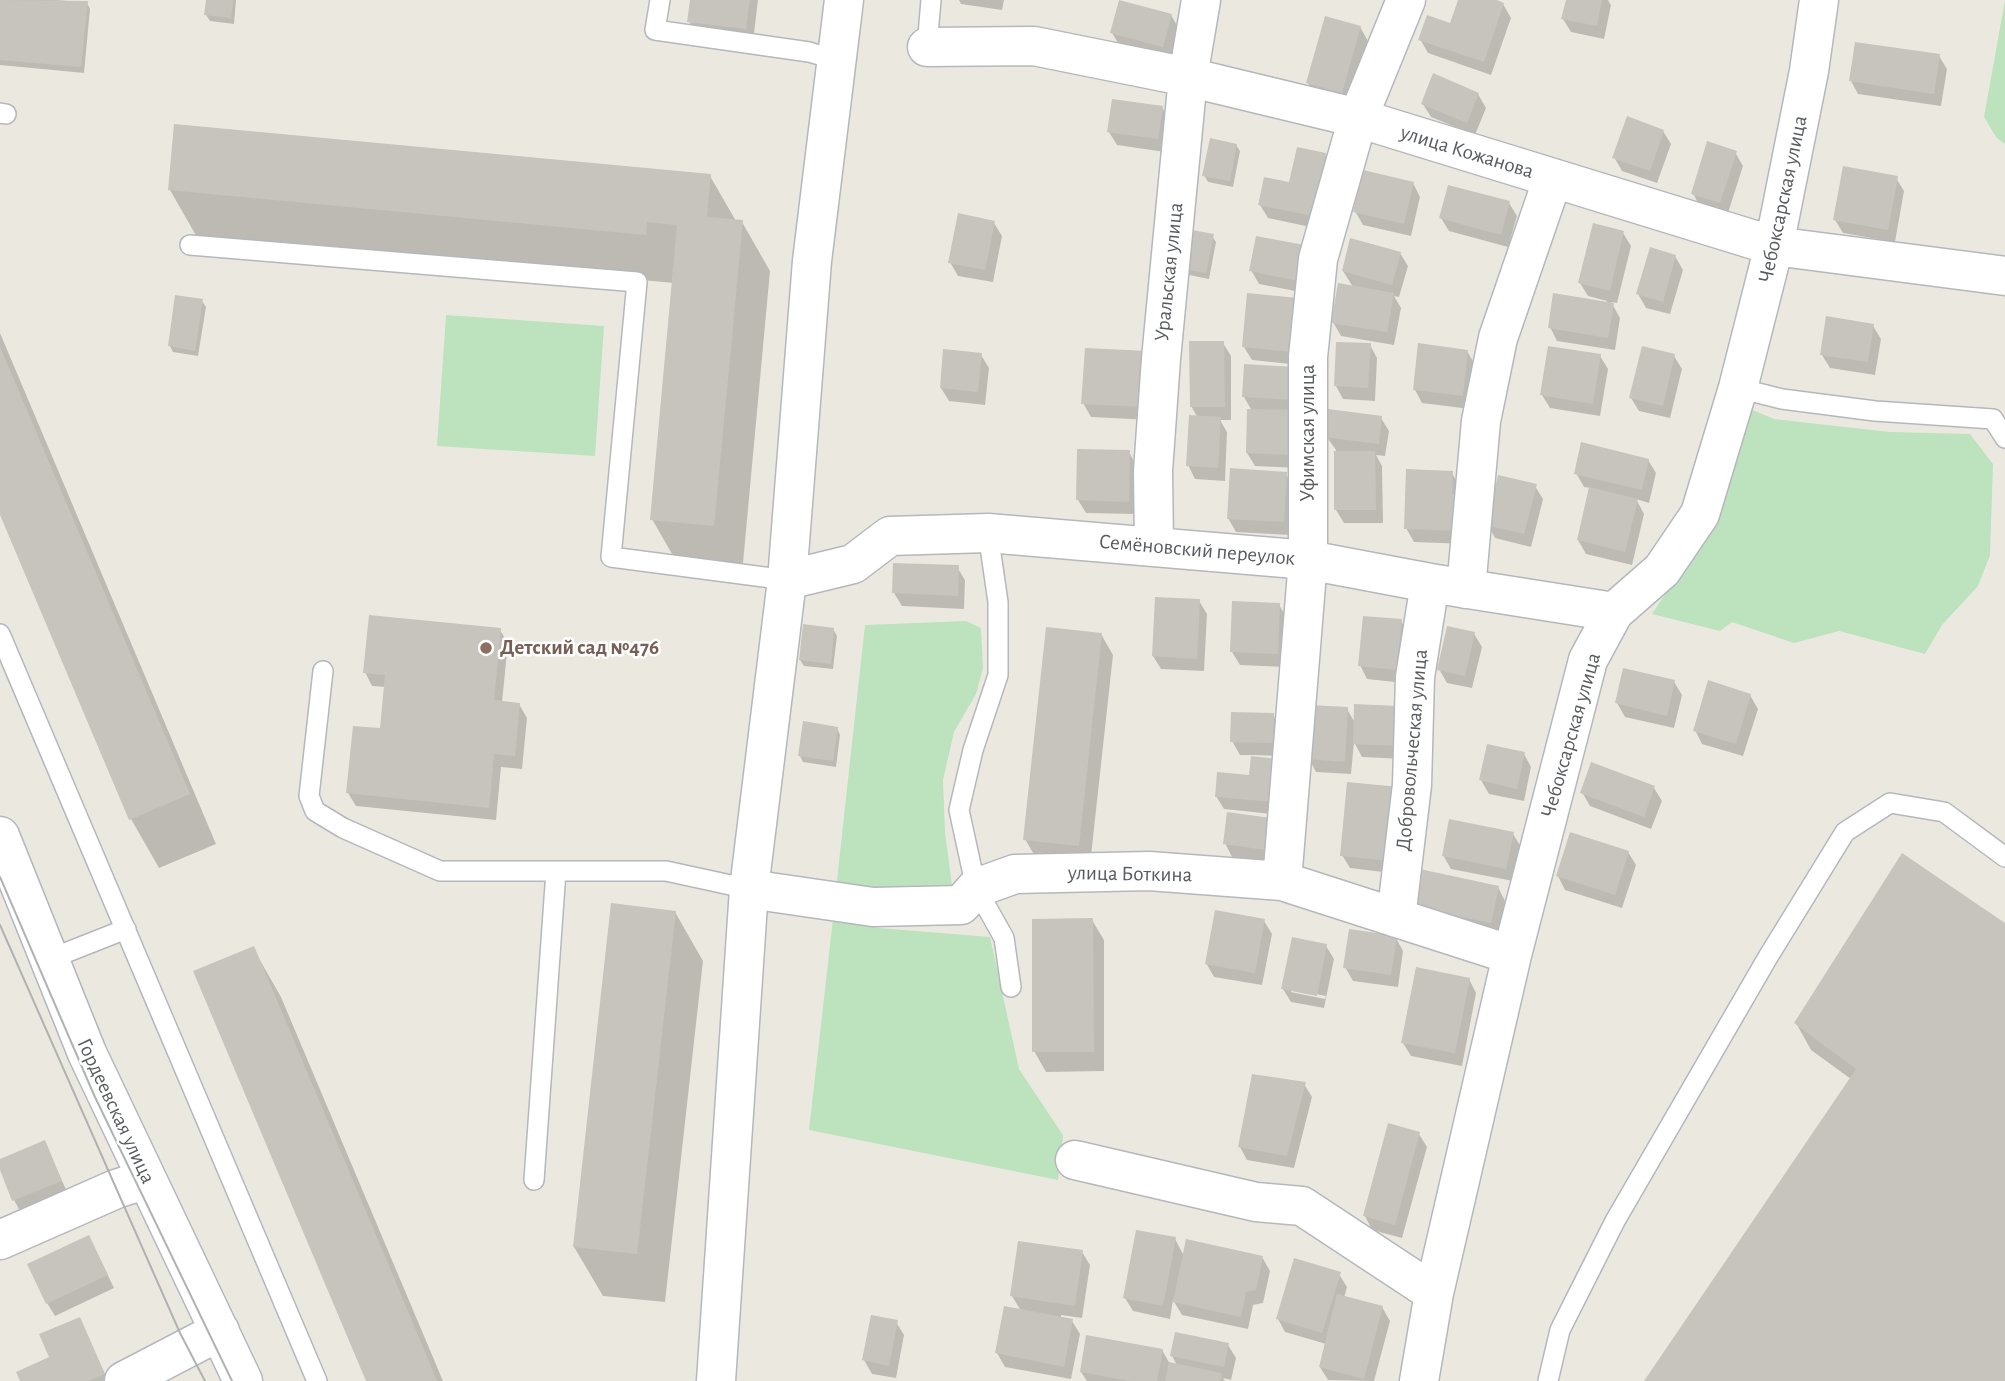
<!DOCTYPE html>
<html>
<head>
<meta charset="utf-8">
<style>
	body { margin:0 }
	canvas { display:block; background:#ebe9df }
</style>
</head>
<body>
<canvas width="2005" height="1381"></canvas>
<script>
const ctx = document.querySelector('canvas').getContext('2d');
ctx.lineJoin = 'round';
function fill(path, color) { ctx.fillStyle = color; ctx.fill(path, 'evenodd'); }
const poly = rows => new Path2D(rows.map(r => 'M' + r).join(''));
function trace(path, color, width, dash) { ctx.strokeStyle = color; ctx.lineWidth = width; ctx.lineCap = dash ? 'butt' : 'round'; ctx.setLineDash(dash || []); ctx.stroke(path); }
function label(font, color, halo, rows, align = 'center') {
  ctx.font = font + ' "Alegreya Sans",sans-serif'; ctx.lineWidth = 5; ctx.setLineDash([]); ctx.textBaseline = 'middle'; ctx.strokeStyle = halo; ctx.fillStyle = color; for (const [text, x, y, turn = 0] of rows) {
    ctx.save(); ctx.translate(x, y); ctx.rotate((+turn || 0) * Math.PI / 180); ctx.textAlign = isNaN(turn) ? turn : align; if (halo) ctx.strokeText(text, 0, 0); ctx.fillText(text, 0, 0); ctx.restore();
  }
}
fill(poly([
	[2005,0,2005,144,1996,137,1984,117],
	[446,315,604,326,595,456,437,446],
	[1750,409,1774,419,1890,432,1970,434,1993,464,1990,555,1978,586,1942,625,1925,654,1839,631,1794,643,1732,622,1720,631,1652,614,1722,508],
	[966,621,981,628,983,668,976,694,954,732,943,780,945,832,953,893,836,889,865,625],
	[833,919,879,928,990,937,1019,1069,1063,1135,1058,1180,809,1130]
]), '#bce3bd');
fill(poly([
	[0,0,57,0,87,3,90,9,84,73,0,65],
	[208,0,236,0,234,24,210,21,206,15],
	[692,0,758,0,753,42,697,35,689,21],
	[959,0,1004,0,1002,10,961,4],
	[1460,0,1491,0,1503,4,1511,18,1491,75,1428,53,1420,39,1451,25],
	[1567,0,1608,0,1611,5,1604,39,1571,32,1563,19],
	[1171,15,1179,29,1171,60,1120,46,1112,33],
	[1360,27,1368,41,1350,105,1315,96,1308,83],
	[1939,56,1947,69,1941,106,1858,94,1851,81],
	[1478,94,1486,108,1475,135,1431,117,1423,104],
	[1162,107,1169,121,1165,152,1117,145,1109,132],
	[1663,131,1671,144,1657,183,1622,171,1614,157],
	[1236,145,1240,151,1233,187,1208,182,1204,175],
	[1735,152,1743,166,1727,216,1700,207,1693,193],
	[1325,155,1333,168,1320,229,1268,218,1260,205,1291,185],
	[710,176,736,221,742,222,770,271,742,574,680,568,652,519,674,283,198,239,170,190],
	[1896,178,1904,191,1895,242,1843,233,1835,220],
	[1413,183,1420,197,1411,236,1363,225,1355,211],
	[1509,203,1517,216,1508,247,1449,231,1441,218],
	[994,223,1002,236,993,282,958,276,950,262],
	[1623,233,1631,246,1617,303,1611,302,1620,318,1615,350,1557,341,1550,327,1606,303,1607,301,1588,296,1580,283],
	[1212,236,1216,242,1209,279,1189,275,1186,268],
	[1258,238,1311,294,1259,284,1251,270],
	[1400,253,1408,266,1399,297,1394,296,1401,308,1394,345,1341,336,1333,322,1353,287,1343,271],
	[1675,256,1683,270,1670,314,1646,308,1638,294],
	[1249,295,1300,365,1252,360,1244,347],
	[202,301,206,307,198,356,173,352,170,346],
	[1873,326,1881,339,1875,375,1830,368,1822,355],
	[0,333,216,844,159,868,131,819,0,510],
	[1223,343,1231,356,1231,420,1220,420,1227,432,1225,481,1195,479,1188,465,1198,418,1191,406],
	[1370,345,1377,358,1375,401,1343,399,1336,386],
	[1086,349,1151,420,1091,417,1083,403],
	[1467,351,1475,365,1470,409,1422,403,1415,390],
	[981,355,989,368,985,405,949,401,941,388],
	[1600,356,1608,369,1600,416,1550,408,1542,395],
	[1674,356,1682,369,1670,418,1639,411,1631,398],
	[1293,369,1298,468,1255,466,1247,453,1252,411,1244,397],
	[1381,418,1389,431,1385,456,1376,455,1382,466,1383,523,1344,523,1336,510,1336,450,1326,436],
	[1129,452,1136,465,1135,514,1086,513,1078,500],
	[1648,460,1656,473,1649,503,1636,499,1644,514,1632,565,1586,554,1578,540,1591,488,1584,487,1576,473],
	[1452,473,1459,486,1468,544,1414,542,1406,528],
	[1286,474,1293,487,1290,535,1236,532,1228,518],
	[1535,486,1543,499,1531,547,1495,538,1488,525],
	[957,567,965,580,964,609,902,606,894,593],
	[1199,601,1207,614,1204,671,1161,669,1153,656],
	[1279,605,1287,618,1285,667,1240,665,1232,652],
	[1401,621,1409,634,1404,683,1367,679,1360,665],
	[833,629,837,636,833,669,804,666,800,660],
	[500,630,508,643,502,702,519,704,527,718,522,769,501,767,496,820,356,806,348,793,382,730,386,687,372,686,365,672],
	[1101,634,1113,655,1090,865,1037,860,1025,839],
	[1474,634,1482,647,1472,688,1447,683,1439,669],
	[1674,682,1682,695,1674,728,1625,717,1617,703],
	[1750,695,1758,709,1743,756,1702,744,1695,730],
	[1398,708,1404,759,1362,757,1354,742,1351,774,1316,772,1309,759,1347,709,1355,723],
	[1273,715,1281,729,1280,756,1253,755,1253,758,1281,815,1224,809,1216,796,1250,777,1253,755,1240,755,1232,741],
	[837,728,840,735,836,767,803,762,800,756],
	[1524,754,1531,767,1524,801,1489,794,1481,780],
	[1654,788,1662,801,1651,829,1590,806,1582,792],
	[1398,789,1399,874,1350,868,1342,855],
	[1229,813,1280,864,1232,857,1225,843],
	[1513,834,1521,847,1513,881,1451,869,1443,855],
	[1628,852,1636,865,1622,908,1565,890,1558,876],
	[1498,887,1505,901,1498,936,1417,919],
	[675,912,703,961,665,1302,603,1296,574,1247],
	[1092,920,1104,940,1104,1071,1046,1072,1034,1051],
	[1264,921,1272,934,1262,985,1214,977,1206,963],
	[2005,925,2005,1381,1647,1381,1851,1079,1811,1050,1796,1023],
	[1396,938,1403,951,1398,987,1353,981,1345,967],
	[1326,946,1334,959,1324,1008,1291,1002,1283,989],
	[1291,989,1326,996,1325,999,1291,992],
	[253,948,281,997,443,1381,368,1381],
	[1469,979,1476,993,1462,1066,1411,1056,1403,1043],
	[1304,1084,1312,1097,1294,1168,1247,1160,1240,1147],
	[1419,1134,1427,1147,1402,1238,1372,1230,1365,1216],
	[45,1143,68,1194,21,1213,14,1200,0,1161],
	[1175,1239,1184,1256,1262,1257,1270,1271,1263,1303,1253,1305,1248,1329,1182,1315,1173,1300,1170,1319,1133,1311,1125,1298],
	[96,1251,114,1288,55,1316,47,1303],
	[1082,1252,1090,1265,1082,1318,1061,1315,1061,1319,1072,1321,1080,1334,1071,1379,1005,1367,997,1353,1021,1311,1012,1296],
	[1339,1274,1347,1287,1344,1298,1382,1307,1390,1321,1374,1381,1328,1380,1320,1367,1326,1344,1285,1332,1278,1319],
	[79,1319,108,1381,22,1381,52,1358],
	[896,1322,904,1335,896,1378,872,1374,864,1360],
	[1228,1345,1236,1358,1231,1380,1223,1378,1225,1381,1087,1381,1081,1372,1162,1350,1170,1364,1177,1365,1172,1356]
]), '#0003');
fill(poly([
	[0,0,88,1,81,67,0,60],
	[206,0,233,0,231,18,204,15],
	[690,0,750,0,746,29,687,22],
	[1119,0,1172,14,1163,47,1110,33],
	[1458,0,1497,0,1504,3,1484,62,1418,40,1427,15,1450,23],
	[1566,0,1602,0,1597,26,1561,19],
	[1325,16,1361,26,1342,93,1306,83],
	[1855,42,1940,54,1934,94,1849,81],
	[1433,73,1479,93,1467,123,1421,104],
	[1112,99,1163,106,1158,139,1107,132],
	[1627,116,1664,130,1650,171,1612,158],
	[174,124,711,174,707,217,743,220,714,526,650,520,677,225,647,222,646,235,168,190],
	[1210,138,1237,144,1230,181,1202,176],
	[1707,141,1737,151,1720,203,1691,194],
	[1297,147,1326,153,1313,216,1258,205,1264,177,1289,182],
	[1843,166,1898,176,1888,230,1833,220],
	[1363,170,1414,182,1404,224,1353,212],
	[1448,185,1510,201,1501,235,1439,218],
	[958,213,995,221,985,270,948,263],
	[1593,223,1624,231,1610,291,1578,283],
	[1192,230,1214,234,1206,273,1184,269],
	[1256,236,1310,246,1303,282,1249,271],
	[1350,238,1401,252,1392,285,1342,271],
	[1650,247,1676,255,1663,302,1636,294],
	[1338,283,1394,293,1387,332,1331,323],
	[1247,293,1298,298,1293,352,1242,347],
	[1553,293,1614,303,1608,338,1548,328],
	[175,295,203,299,195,351,168,346],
	[1826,316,1874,324,1868,362,1820,355],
	[1189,341,1224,341,1225,407,1190,407],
	[1336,342,1371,343,1368,388,1334,386],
	[1418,343,1468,350,1463,396,1413,390],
	[1548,346,1601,354,1593,404,1540,395],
	[1642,346,1675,354,1663,406,1629,398],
	[0,347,190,794,129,820,0,515],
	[1085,348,1148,351,1144,407,1081,404],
	[943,349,982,353,978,392,940,388],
	[1244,364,1294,367,1293,400,1242,397],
	[1247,409,1293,410,1291,455,1246,453],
	[1328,409,1382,416,1379,444,1324,437],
	[1189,415,1221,417,1218,468,1186,466],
	[1581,442,1649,459,1642,490,1574,474],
	[1077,449,1130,450,1129,502,1076,500],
	[1334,451,1375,451,1376,510,1334,510],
	[1230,468,1287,472,1284,522,1227,519],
	[1406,469,1453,471,1452,494,1462,494,1461,531,1404,529],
	[1498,475,1537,484,1524,534,1486,525],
	[1589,487,1638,499,1625,552,1577,540],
	[893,563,959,565,958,596,892,593],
	[1155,597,1200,599,1197,659,1152,656],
	[1232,601,1280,603,1278,654,1230,652],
	[369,615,501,628,494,700,520,703,515,756,494,754,489,808,346,793,353,726,380,728,385,675,363,673],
	[1363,616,1402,619,1397,670,1358,666],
	[803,624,834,628,831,664,799,660],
	[1447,626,1475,632,1465,676,1437,670],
	[1046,627,1102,633,1079,846,1023,840],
	[1623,668,1675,680,1667,716,1615,703],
	[1708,680,1751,694,1736,744,1693,731],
	[1354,704,1399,706,1397,746,1353,744],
	[1310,705,1348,707,1345,762,1307,759],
	[1231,712,1274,713,1273,743,1230,742],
	[803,721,838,727,833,761,798,756],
	[1487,744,1525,752,1517,789,1479,780],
	[1251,756,1278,759,1274,802,1215,797,1217,772,1249,775],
	[1591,762,1655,786,1644,817,1580,793],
	[1347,782,1399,787,1392,861,1340,856],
	[1227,812,1278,819,1273,851,1223,844],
	[1449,819,1514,832,1506,869,1442,856],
	[1570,832,1629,851,1615,895,1556,876],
	[1902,853,2005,923,2005,1381,1644,1381,1856,1069,1794,1023],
	[1415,868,1499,886,1491,923,1407,906],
	[611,903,676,911,637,1254,573,1247],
	[1215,910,1265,919,1255,973,1205,964],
	[1093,918,1094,1052,1032,1052,1032,919],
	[1349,929,1397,936,1391,975,1343,968],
	[1292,937,1327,944,1317,996,1281,989],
	[254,946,397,1285,437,1381,366,1381,193,971],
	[1416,967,1470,978,1455,1053,1401,1043],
	[1252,1074,1306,1082,1287,1156,1238,1147],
	[1388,1123,1420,1132,1395,1225,1363,1216],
	[45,1140,62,1181,12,1201,0,1170,0,1159],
	[1136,1230,1176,1237,1163,1306,1123,1298],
	[89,1235,108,1275,46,1304,27,1264],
	[1186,1239,1263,1256,1256,1290,1246,1292,1241,1317,1173,1302],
	[1018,1241,1083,1250,1075,1306,1010,1296],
	[1294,1258,1341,1272,1322,1333,1276,1319],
	[1337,1294,1383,1306,1364,1379,1319,1367],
	[1004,1306,1073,1319,1064,1367,995,1353],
	[871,1315,898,1320,889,1366,862,1360],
	[80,1317,105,1374,88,1381,20,1381,16,1372,49,1357,39,1334],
	[1175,1332,1229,1343,1224,1367,1170,1356],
	[1086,1335,1163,1349,1157,1381,1130,1381,1080,1372],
	[1169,1362,1222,1373,1221,1381,1165,1381]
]), '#c6c4bd');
const lane = poly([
	[660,0,655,30,809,52,836,60],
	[927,47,931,0],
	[0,113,6,114],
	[190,245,637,282,611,557,787,580],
	[1738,388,1782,399,1875,411,1993,419,2005,438],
	[988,533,998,602,998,675,973,750,959,810,976,888,1004,938,1011,987],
	[0,634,317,1381],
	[323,671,309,796,315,811,343,828,440,871,556,871],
	[50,959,126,929],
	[534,1180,556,871,666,871,749,889],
	[1548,1381,1560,1330,1615,1221,1768,957,1845,832,1890,803,1944,812,2005,857]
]);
const street = poly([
	[927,47,1034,46,1188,77,1358,118,1774,246,2005,276],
	[1154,546,1153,471,1161,359,1188,77,1201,0],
	[787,580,853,564,890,536,988,533,1308,560,1430,583,1614,612],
	[1466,589,1481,421,1498,338,1553,178],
	[0,836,87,1053,243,1381],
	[1282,881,1308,560,1308,357,1318,259,1358,118,1406,0],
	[749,889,873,907,961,905,976,888,1015,874,1149,871,1282,881,1512,955],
	[1396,918,1412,785,1415,677,1430,583],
	[1075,1160,1256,1202,1302,1206,1434,1293],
	[0,1240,116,1189,147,1179],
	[124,1381,220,1331],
	[716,1381,749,889,787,580,812,261,844,0],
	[1419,1381,1434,1293,1512,955,1588,660,1614,612,1662,570,1700,514,1738,388,1774,246,1809,71,1819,0]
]);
trace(lane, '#b5b7bc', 22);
trace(street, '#b5b7bc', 41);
trace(lane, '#fff', 19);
trace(street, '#fff', 38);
trace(poly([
	[0,877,94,1095,232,1381],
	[0,925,180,1333,205,1381]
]), '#b1b2b2', 2);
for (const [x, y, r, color] of [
	[486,648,7,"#8d6e63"]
]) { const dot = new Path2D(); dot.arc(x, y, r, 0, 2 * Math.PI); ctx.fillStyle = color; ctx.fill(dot); trace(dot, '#fff', 2.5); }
label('21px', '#585c60', '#fff', [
	["улица Кожанова",1467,152,17],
	["Чебоксарская улица",1783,199,-78],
	["Уральская улица",1169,272,-84],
	["Уфимская улица",1308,433,-90],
	["Семёновский переулок",1197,550,5],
	["Чебоксарская улица",1571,735,-74],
	["Добровольческая улица",1412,750,-85],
	["улица Боткина",1130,874,1],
	["Гордеевская улица",116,1111,65]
]);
label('bold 21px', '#785e54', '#fff', [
	["Детский сад №476",500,648]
], 'left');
</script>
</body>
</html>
